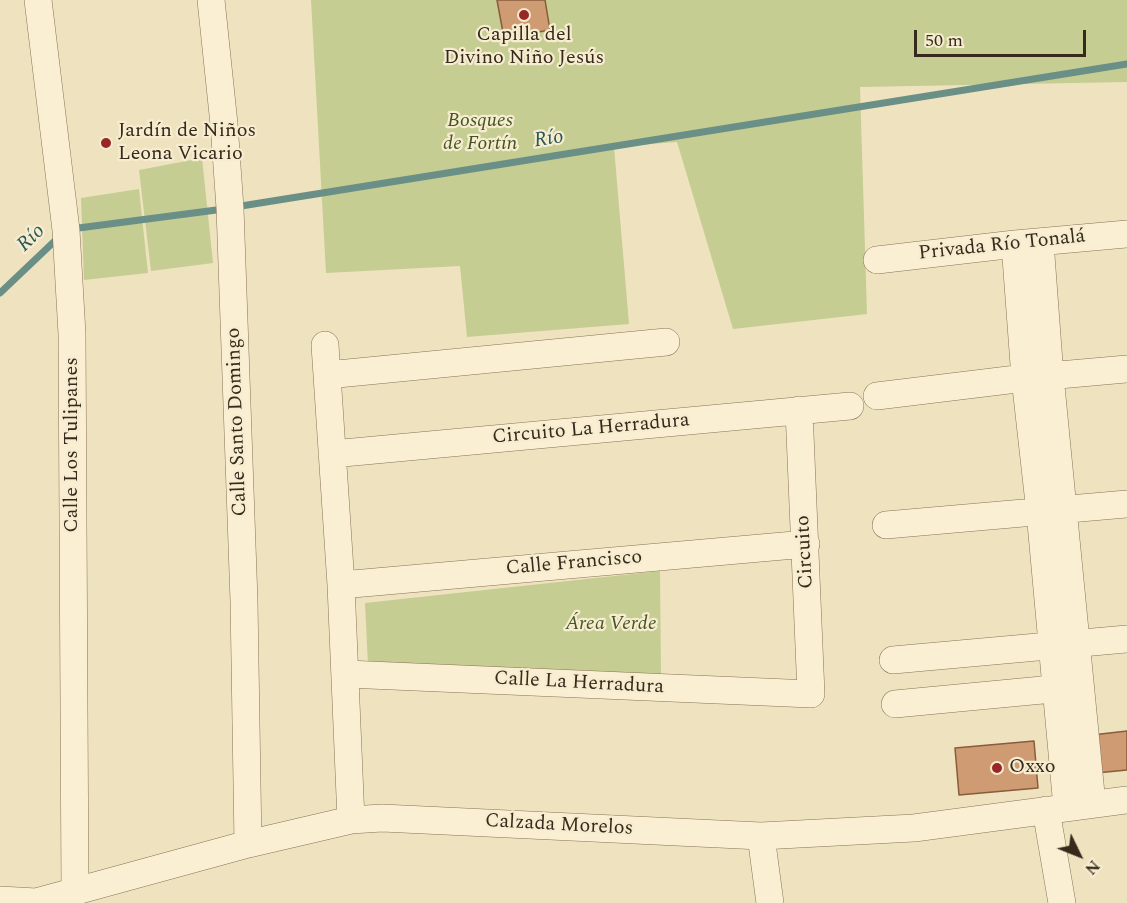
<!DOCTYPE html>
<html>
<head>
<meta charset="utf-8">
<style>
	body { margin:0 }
	#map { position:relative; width:1127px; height:903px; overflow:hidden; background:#efe2bf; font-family:Spectral,serif }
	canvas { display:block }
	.north { position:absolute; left:1049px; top:825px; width:60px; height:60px; -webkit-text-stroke:4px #f6eccf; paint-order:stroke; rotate:133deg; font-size:16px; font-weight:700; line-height:24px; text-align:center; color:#372a1c }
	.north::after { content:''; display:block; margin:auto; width:21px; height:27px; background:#372a1c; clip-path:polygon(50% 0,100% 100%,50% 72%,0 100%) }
	.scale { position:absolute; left:914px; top:30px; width:172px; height:27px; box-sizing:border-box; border:3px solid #372a1c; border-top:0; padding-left:8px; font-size:18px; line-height:21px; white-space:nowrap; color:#372a1c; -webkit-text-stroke:4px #f6eccf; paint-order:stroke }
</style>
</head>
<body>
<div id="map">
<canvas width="1127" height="903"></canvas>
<div class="north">N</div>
<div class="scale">50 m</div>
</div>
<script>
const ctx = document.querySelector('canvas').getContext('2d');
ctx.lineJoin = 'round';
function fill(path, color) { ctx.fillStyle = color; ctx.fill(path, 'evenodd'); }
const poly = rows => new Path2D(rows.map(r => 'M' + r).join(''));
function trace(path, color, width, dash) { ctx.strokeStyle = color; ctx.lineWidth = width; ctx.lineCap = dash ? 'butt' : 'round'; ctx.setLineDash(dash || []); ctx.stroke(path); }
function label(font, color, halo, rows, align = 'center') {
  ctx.font = font + ' Spectral,serif'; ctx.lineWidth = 4.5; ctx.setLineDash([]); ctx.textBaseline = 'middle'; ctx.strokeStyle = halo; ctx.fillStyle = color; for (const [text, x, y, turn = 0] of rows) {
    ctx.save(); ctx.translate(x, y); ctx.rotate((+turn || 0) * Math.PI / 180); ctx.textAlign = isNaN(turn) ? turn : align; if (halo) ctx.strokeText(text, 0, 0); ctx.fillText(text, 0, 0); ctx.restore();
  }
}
fill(poly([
	[311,0,1127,0,1127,82,860,87,867,314,733,329,677,142,614,147,629,324,467,337,460,266,326,273],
	[202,158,213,263,151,271,139,170],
	[139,189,148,273,84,280,81,198],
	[660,571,661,676,368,665,365,603]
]), '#c5cd93');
trace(poly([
	[235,207,1127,64],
	[71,229,224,209],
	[0,293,60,236]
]), '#698f86', 7);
const building = poly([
	[497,0,545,0,550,30,504,38,497,0],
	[1127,731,1127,770,1096,773,1092,735,1127,731],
	[1034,741,1038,788,959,795,955,748,1034,741]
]);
fill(building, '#cf9b73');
trace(building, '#885c3c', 1.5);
const minor = poly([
	[38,0,66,230,72,334,75,892],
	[211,0,224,124,230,208,244,601,248,844],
	[1040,242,1050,376,1092,804],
	[1015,244,1025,378,1040,512,1067,807],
	[877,260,1015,244,1127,234],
	[325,345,341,585,351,820],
	[327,375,666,342],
	[877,396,1025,378,1127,369],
	[332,454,850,406],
	[886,525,1127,504],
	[341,585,806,544],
	[893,660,1127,639],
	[346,674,811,694,799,410],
	[895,704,1074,687],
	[1046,810,1062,903],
	[761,836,770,903],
	[0,900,36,902,248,844,351,820,382,818,761,836,914,828,1127,800]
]);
trace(minor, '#887257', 28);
trace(minor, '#faefd2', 27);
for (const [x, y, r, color] of [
	[524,15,6,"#992725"],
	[106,143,6,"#992725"],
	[997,768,6,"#992725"]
]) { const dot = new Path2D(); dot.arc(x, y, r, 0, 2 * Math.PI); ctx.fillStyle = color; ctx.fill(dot); trace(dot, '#f6eccf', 2); }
label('20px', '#372a1c', '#f6eccf', [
	["Capilla del",524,36,"center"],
	["Divino Niño Jesús",524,59,"center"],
	["Jardín de Niños",118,132],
	["Leona Vicario",118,155],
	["Oxxo",1009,768]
], 'left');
label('italic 20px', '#465422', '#f6eccf', [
	["Bosques",480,122],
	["de Fortín",480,145],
	["Área Verde",611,625]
]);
label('20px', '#372a1c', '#f6eccf', [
	["Privada Río Tonalá",1002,246,-6],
	["Calle Santo Domingo",238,422,-92],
	["Circuito La Herradura",591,430,-5],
	["Calle Los Tulipanes",73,445,-90],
	["Circuito",806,552,-93],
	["Calle Francisco",574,564,-5],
	["Calle La Herradura",579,684,3],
	["Calzada Morelos",559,826,3]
]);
label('italic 21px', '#2a5856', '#f6eccf', [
	["Río",549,140,-9],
	["Río",32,239,-44]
]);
</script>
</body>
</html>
